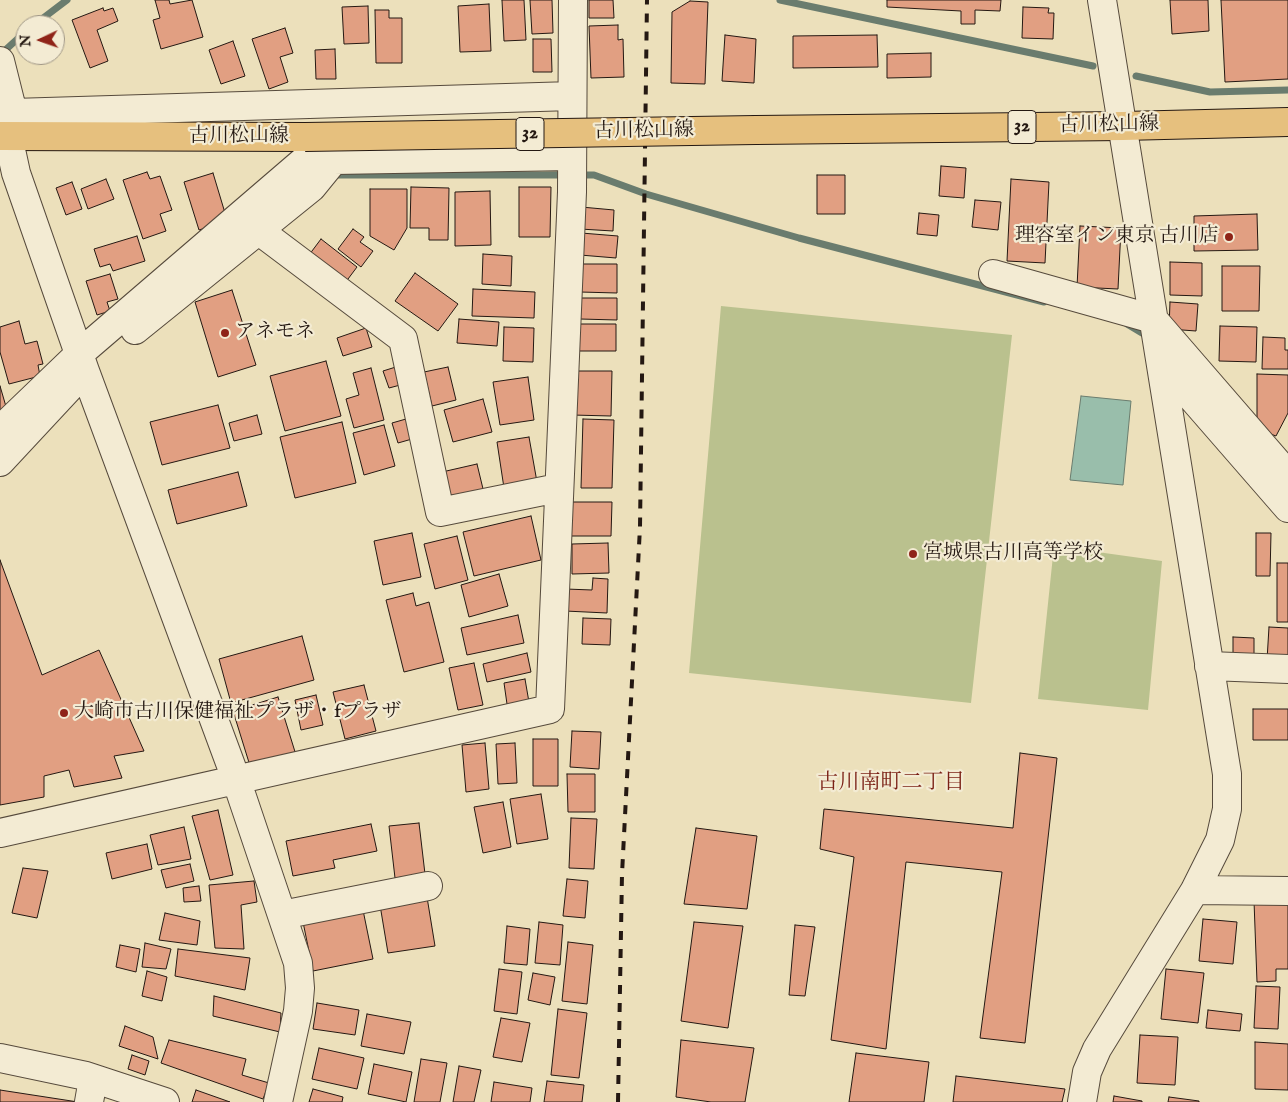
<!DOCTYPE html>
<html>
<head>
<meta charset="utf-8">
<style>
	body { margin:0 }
	#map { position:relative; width:1288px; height:1102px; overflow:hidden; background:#ece0bb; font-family:"IM FELL English",serif }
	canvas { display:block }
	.north { position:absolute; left:15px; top:15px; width:50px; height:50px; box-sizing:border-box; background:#f3ebd3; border:1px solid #a09786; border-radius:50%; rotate:267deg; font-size:14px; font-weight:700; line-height:20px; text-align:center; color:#241812 }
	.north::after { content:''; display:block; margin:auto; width:18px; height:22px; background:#8f2418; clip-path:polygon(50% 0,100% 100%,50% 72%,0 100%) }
</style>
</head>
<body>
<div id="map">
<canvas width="1288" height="1102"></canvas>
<div class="north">N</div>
</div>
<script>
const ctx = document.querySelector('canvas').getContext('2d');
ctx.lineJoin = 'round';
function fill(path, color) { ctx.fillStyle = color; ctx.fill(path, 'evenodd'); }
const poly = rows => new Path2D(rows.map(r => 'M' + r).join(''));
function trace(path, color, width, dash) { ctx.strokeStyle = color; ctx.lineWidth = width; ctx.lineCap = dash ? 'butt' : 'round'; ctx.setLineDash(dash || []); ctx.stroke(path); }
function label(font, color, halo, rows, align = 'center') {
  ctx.font = font + ' "IM FELL English","Noto Serif JP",serif'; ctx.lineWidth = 4.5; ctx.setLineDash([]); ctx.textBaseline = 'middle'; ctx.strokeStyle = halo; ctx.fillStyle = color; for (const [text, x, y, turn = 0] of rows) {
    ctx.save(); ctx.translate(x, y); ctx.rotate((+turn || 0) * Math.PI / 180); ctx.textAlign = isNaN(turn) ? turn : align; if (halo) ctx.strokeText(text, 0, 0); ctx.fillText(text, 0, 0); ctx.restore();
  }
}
fill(poly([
	[721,306,1012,335,971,703,689,673],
	[1054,546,1162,561,1148,710,1038,699]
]), '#bac18e');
const water = poly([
	[1081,396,1131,401,1123,485,1070,480,1081,396]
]);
fill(water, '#99beab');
trace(water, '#6a7c6e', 1);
trace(poly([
	[780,0,1093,66],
	[34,25,67,0],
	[0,55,25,32],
	[1136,76,1210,92,1288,90],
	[330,175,567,175],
	[578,175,594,175,646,194,799,238,1044,302],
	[1127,324,1142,333]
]), '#6a7c6e', 7);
const building = poly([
	[155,0,169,0,170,4,192,0,203,37,161,49,153,20,160,18,155,0],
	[502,0,524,0,526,40,504,41,502,0],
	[530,0,552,0,553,33,532,34,530,0],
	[589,0,613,0,614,18,589,18,589,0],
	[887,0,1001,0,1000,11,975,10,975,24,961,24,961,11,887,7,887,0],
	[1170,0,1208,0,1209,31,1172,34,1170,0],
	[1221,0,1288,0,1288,79,1225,82,1221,0],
	[690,1,708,2,705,84,671,83,672,12,690,1],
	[489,4,491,51,460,52,458,6,489,4],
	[368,6,369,43,344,44,342,7,368,6],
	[1023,7,1049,8,1048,13,1054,13,1053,39,1022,38,1023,7],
	[103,8,104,11,113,8,118,21,97,30,108,61,90,68,72,20,103,8],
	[375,10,389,10,389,18,402,18,402,63,376,63,375,10],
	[618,25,618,40,623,39,624,77,591,78,589,26,618,25],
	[285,28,293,53,280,57,288,82,269,89,252,39,285,28],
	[725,35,756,39,754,83,722,81,725,35],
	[877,35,878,67,793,68,793,36,877,35],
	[533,39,551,39,552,72,533,72,533,39],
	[233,41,245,76,221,84,209,50,233,41],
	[335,49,336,79,316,79,315,50,335,49],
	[931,53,931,77,887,78,887,54,931,53],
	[941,166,966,168,964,198,939,196,941,166],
	[147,172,150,179,160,176,172,210,160,214,166,231,143,239,123,180,147,172],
	[213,173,225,213,222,223,199,230,184,182,213,173],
	[817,175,845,175,845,214,817,214,817,175],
	[106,179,114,199,88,209,81,189,106,179],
	[1011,179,1049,182,1045,263,1007,261,1011,179],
	[72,182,82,209,66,215,56,188,72,182],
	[411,187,449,188,448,240,429,240,429,228,410,228,411,187],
	[519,187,551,187,550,237,519,237,519,187],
	[370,189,407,189,407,228,394,250,370,236,370,189],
	[490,191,491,245,455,246,455,192,490,191],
	[975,200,1001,202,998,230,972,227,975,200],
	[581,207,614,210,613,231,580,229,581,207],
	[919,213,939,215,937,236,917,234,919,213],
	[1257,214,1258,250,1194,251,1194,216,1257,214],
	[1080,226,1121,228,1118,289,1077,287,1080,226],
	[353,229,364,237,360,242,373,251,361,267,338,249,353,229],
	[581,233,618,236,616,258,580,255,581,233],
	[137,236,145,261,113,271,110,264,100,267,94,249,137,236],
	[321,239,357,267,342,287,306,259,321,239],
	[483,254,512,256,511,286,482,284,483,254],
	[1170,262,1202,263,1202,296,1170,295,1170,262],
	[580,264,617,264,617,293,580,292,580,264],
	[1222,266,1260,266,1259,311,1222,311,1222,266],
	[415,273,458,304,438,331,395,301,415,273],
	[110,274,118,299,107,302,110,311,97,315,86,281,110,274],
	[473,289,535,292,534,318,472,316,473,289],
	[232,290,256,365,218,377,195,302,232,290],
	[581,298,617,298,617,320,580,319,581,298],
	[1170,302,1198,304,1196,331,1169,329,1170,302],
	[459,319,499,322,497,346,457,343,459,319],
	[19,321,25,344,37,341,43,364,38,365,40,376,9,384,0,352,0,327,19,321],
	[578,324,616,324,616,351,577,351,578,324],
	[1220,326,1257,327,1256,362,1219,361,1220,326],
	[504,327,534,328,533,362,503,361,504,327],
	[366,328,372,347,343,356,337,338,366,328],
	[1263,337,1285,338,1285,350,1288,350,1288,369,1262,369,1263,337],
	[326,361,341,416,285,431,270,376,326,361],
	[399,366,404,384,389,388,383,371,399,366],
	[448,367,456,400,432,406,424,372,448,367],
	[371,368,384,420,354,428,346,399,359,395,353,373,371,368],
	[573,371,612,371,611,416,572,415,573,371],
	[1257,374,1288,375,1288,413,1276,436,1257,429,1257,374],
	[528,377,534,420,500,425,493,382,528,377],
	[0,386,7,410,0,412,0,386],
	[483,399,492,432,453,442,444,410,483,399],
	[218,405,230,448,162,465,150,422,218,405],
	[257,415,262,434,234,441,229,423,257,415],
	[413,417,419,437,398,443,392,423,413,417],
	[583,419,614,420,612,488,581,488,583,419],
	[342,422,356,483,295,498,280,437,342,422],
	[384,425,395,466,364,475,353,433,384,425],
	[529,437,537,482,504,488,497,442,529,437],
	[477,464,484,493,449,502,442,472,477,464],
	[238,472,247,506,177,524,168,490,238,472],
	[571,502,612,502,611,536,571,536,571,502],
	[531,516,541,560,474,576,463,532,531,516],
	[412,533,421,577,383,585,374,541,412,533],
	[1256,533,1271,533,1270,576,1256,576,1256,533],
	[457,536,468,580,435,589,424,544,457,536],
	[608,543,609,573,572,574,572,544,608,543],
	[0,560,42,675,99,650,144,751,114,756,122,778,74,787,69,770,44,776,44,797,0,805,0,560],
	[1277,563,1288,563,1288,622,1277,622,1277,563],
	[499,574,508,606,469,617,461,585,499,574],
	[593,578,608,579,607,613,565,611,566,589,592,590,593,578],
	[413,593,416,606,429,602,444,662,404,672,386,600,413,593],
	[518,615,524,643,467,655,461,628,518,615],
	[583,618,611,619,610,645,582,644,583,618],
	[1269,627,1288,628,1288,661,1267,660,1269,627],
	[302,636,314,680,231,703,219,659,302,636],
	[1233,637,1254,638,1254,659,1233,659,1233,637],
	[527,653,531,672,487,682,483,664,527,653],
	[474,663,483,705,458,710,449,668,474,663],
	[525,679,530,708,508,711,504,683,525,679],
	[364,685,376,731,345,739,333,692,364,685],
	[316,695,323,725,301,730,295,700,316,695],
	[278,697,296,755,251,769,233,711,278,697],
	[1253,709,1288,709,1288,740,1253,740,1253,709],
	[572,731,601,732,599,769,570,767,572,731],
	[533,739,558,739,558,786,533,786,533,739],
	[485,743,489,789,466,792,462,745,485,743],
	[515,743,517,783,498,784,496,744,515,743],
	[1020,753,1057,758,1025,1043,980,1038,1002,872,906,862,886,1049,831,1040,854,857,820,849,824,809,1013,828,1020,753],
	[567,774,595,774,595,812,568,812,567,774],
	[541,794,548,839,517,844,510,799,541,794],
	[503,802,511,847,483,853,474,807,503,802],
	[218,810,233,875,210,880,192,816,218,810],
	[571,818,597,819,594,869,569,868,571,818],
	[419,823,425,874,395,878,389,826,419,823],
	[371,824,377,851,333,860,335,868,293,876,286,841,371,824],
	[184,827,191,859,158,865,150,835,184,827],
	[696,828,757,836,747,909,684,904,696,828],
	[147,844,152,869,112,879,106,853,147,844],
	[190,864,194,881,166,888,161,870,190,864],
	[23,868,48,871,37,918,12,913,23,868],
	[567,879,588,881,585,918,563,916,567,879],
	[254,881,257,902,241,905,244,949,215,948,209,885,254,881],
	[199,886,201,901,184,902,183,888,199,886],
	[427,897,435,946,388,953,380,905,427,897],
	[1288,899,1288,969,1276,969,1276,981,1257,982,1254,901,1288,899],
	[363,910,373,959,313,971,303,922,363,910],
	[165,913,200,921,197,945,159,940,165,913],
	[1203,919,1237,922,1233,964,1199,961,1203,919],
	[539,922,563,925,560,965,535,963,539,922],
	[694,922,743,926,728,1028,681,1021,694,922],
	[795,925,815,927,805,996,789,995,795,925],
	[507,926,530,929,527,965,504,963,507,926],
	[568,942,593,945,587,1004,562,1001,568,942],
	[145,943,171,949,166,969,142,967,145,943],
	[120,945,140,949,136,972,116,967,120,945],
	[178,949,250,958,245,990,175,976,178,949],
	[499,969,522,972,517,1014,494,1011,499,969],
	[1166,969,1204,973,1198,1023,1161,1019,1166,969],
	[147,971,167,977,162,1001,142,996,147,971],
	[533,973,555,977,550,1005,528,1000,533,973],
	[1256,986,1280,987,1278,1029,1254,1028,1256,986],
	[214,996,281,1013,280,1032,213,1016,214,996],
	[317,1003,359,1010,355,1035,313,1029,317,1003],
	[558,1009,587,1013,579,1078,551,1075,558,1009],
	[1208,1010,1242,1014,1240,1031,1206,1028,1208,1010],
	[367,1014,411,1022,404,1054,361,1046,367,1014],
	[501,1018,530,1023,522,1062,493,1057,501,1018],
	[125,1026,153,1037,158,1059,119,1046,125,1026],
	[1140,1035,1178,1037,1175,1085,1137,1083,1140,1035],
	[169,1040,246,1059,242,1075,269,1083,263,1099,161,1063,169,1040],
	[681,1040,754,1048,745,1102,711,1102,676,1097,681,1040],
	[1255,1042,1288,1044,1288,1090,1255,1089,1255,1042],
	[319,1048,364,1058,357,1089,312,1079,319,1048],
	[856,1053,929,1062,924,1102,849,1102,856,1053],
	[132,1055,149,1061,145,1075,128,1069,132,1055],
	[421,1059,447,1063,440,1102,414,1102,421,1059],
	[374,1064,412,1072,406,1102,368,1094,374,1064],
	[459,1066,481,1070,474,1102,453,1102,459,1066],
	[956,1076,1065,1089,1062,1102,953,1102,956,1076],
	[547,1081,584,1085,582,1102,544,1102,547,1081],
	[494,1082,532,1088,530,1102,491,1102,494,1082],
	[313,1089,343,1097,342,1102,309,1102,313,1089],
	[0,1090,78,1102,0,1102,0,1090],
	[196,1090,230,1102,192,1102,196,1090],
	[1114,1096,1142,1101,1142,1102,1113,1102,1114,1096],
	[1169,1097,1199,1101,1199,1102,1168,1102,1169,1097]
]);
fill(building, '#e19f82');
trace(building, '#241812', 1);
const minor = poly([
	[0,61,13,113],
	[258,230,403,339,440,512,558,488],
	[993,274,1153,319,1288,475],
	[135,330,312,187,334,160],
	[1161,362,1288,508],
	[0,430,79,354,306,159,334,160,572,156],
	[0,462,81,375],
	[1209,666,1288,669],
	[0,833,550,709,572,192,573,0],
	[1195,890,1288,891],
	[282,915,428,886],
	[0,1058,86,1076,165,1102],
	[89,1102,93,1079],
	[278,1102,298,1011,300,988,298,963,236,779,85,371,16,173,8,136,13,113,572,96],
	[1082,1102,1087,1072,1097,1049,1195,890,1220,840,1227,809,1227,774,1102,0]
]);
const major = poly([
	[756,130,1123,126,1288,122],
	[0,136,305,137]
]);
trace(minor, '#564a3c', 30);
trace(major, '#241812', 30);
trace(minor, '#f3ebd3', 28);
trace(major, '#e6c07e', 28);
trace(poly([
	[618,1102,622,874,640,527,647,0]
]), '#241812', 4, [9, 9]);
const majorBridge = poly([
	[305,137,756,130]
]);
trace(majorBridge, '#241812', 30, []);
trace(majorBridge, '#e6c07e', 28);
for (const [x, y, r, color] of [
	[1229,237,5,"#8f2418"],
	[225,333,5,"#8f2418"],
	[913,554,5,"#8f2418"],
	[64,713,5,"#8f2418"]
]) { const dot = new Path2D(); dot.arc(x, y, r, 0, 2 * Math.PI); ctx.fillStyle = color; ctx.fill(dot); trace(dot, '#f3ebd3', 2); }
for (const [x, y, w] of [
	[1022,127,28],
	[530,134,28]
]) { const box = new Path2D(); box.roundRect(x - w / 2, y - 16.5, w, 33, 4); ctx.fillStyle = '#f3ebd3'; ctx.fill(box); trace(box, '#241812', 1); }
label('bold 19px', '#241812', null, [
	["32",1022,127],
	["32",530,134]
]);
label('20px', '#241812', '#f3ebd3', [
	["古川松山線",1109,126,-1],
	["古川松山線",644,132,-1],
	["古川松山線",239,137]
]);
label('20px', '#241812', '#f3ebd3', [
	["理容室イン東京 古川店",1219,237,"right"],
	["アネモネ",235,333],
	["宮城県古川高等学校",923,554],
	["大崎市古川保健福祉プラザ・fプラザ",74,713]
], 'left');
label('21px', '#7a1f14', '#f3ebd3', [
	["古川南町二丁目",891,784]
]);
</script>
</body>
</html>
